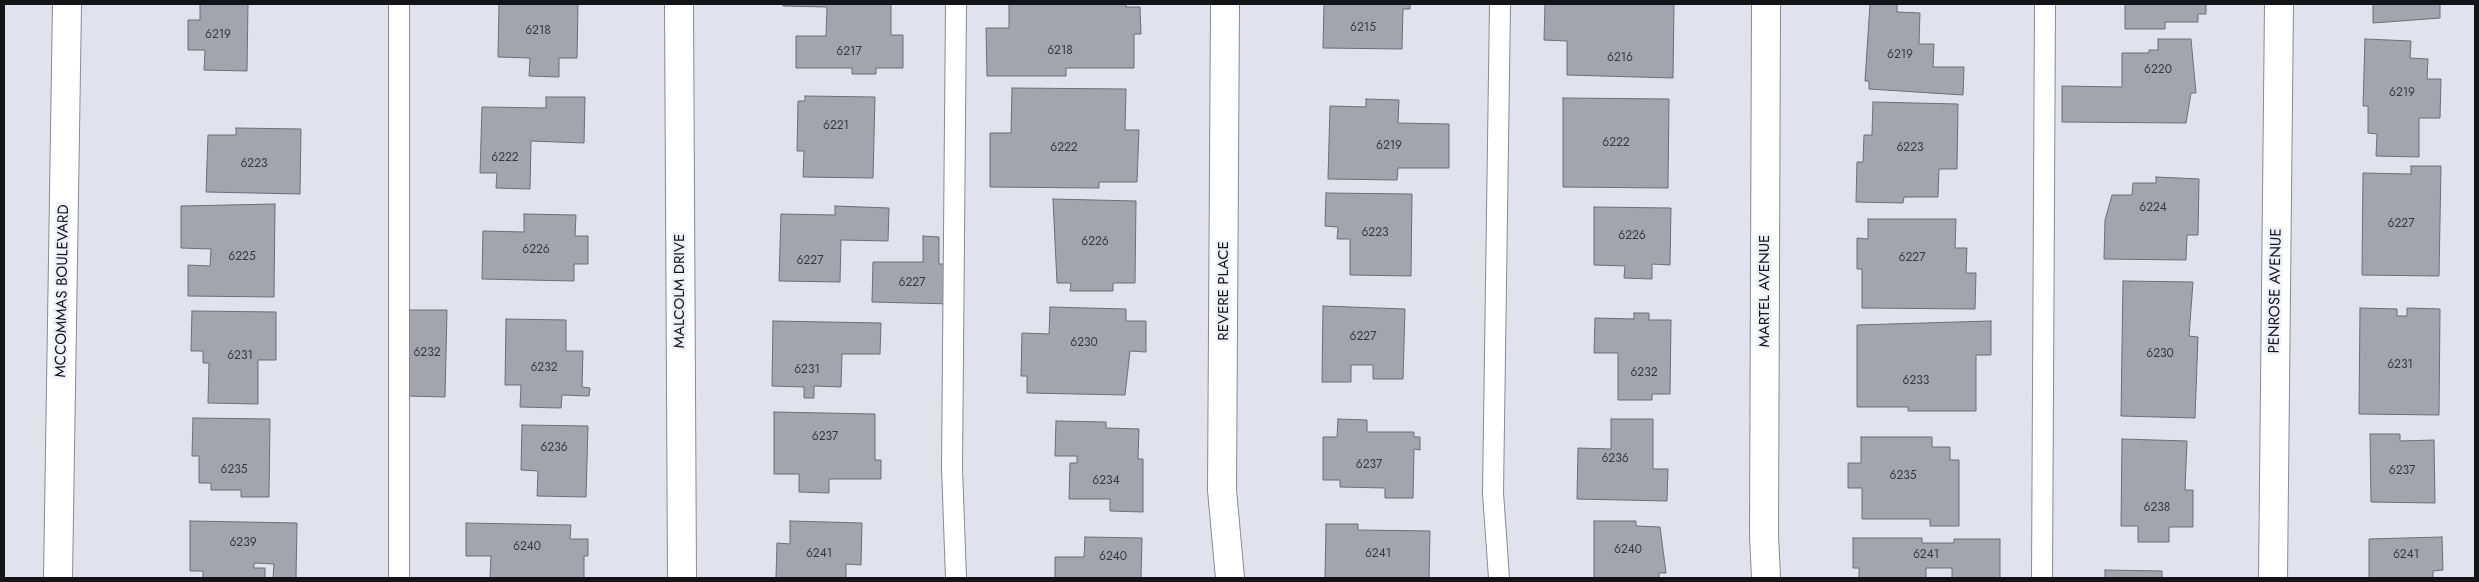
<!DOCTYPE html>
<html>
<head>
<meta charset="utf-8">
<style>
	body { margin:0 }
	#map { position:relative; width:2479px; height:582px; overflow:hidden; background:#e0e3ed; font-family:Jost,sans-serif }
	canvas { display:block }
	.frame { position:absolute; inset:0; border:5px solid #131417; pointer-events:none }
</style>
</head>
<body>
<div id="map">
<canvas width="2479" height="582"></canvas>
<div class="frame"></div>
</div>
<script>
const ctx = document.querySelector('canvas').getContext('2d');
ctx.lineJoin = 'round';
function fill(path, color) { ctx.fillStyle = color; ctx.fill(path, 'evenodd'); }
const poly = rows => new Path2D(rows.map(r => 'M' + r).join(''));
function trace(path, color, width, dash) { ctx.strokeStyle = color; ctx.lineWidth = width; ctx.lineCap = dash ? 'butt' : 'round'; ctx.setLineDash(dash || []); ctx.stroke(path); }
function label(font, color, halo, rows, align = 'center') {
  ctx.font = font + ' Jost,sans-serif'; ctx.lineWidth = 5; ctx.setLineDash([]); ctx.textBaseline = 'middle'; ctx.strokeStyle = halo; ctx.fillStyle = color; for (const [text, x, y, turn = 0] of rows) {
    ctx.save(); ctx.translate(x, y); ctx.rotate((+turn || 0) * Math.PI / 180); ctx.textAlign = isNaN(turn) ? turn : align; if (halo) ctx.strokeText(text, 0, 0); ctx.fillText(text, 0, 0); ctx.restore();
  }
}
const building = poly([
	[200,4,248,4,247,71,204,70,205,50,188,50,188,20,200,20,200,4],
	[499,4,578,4,577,58,559,58,559,77,529,76,530,58,498,57,499,4],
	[783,4,891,4,891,35,903,35,903,68,876,68,876,74,852,74,852,68,796,68,796,36,826,36,827,7,783,6,783,4],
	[1009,4,1126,4,1126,7,1140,7,1141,34,1134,34,1134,68,1066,68,1066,76,987,76,986,28,1009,28,1009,4],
	[1324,4,1410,4,1410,9,1403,9,1402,49,1323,48,1324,4],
	[1545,4,1674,4,1673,78,1567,75,1567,41,1544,40,1545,4],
	[1870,4,1897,4,1897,12,1920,13,1919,44,1934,44,1933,67,1964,67,1963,95,1869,89,1869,81,1865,81,1870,4],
	[2125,4,2206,4,2206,14,2198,14,2198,22,2165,22,2165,29,2125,29,2125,4],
	[2373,4,2440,4,2440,18,2373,23,2373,4],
	[2158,39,2191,39,2196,93,2191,93,2186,123,2062,122,2062,86,2122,87,2122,53,2149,53,2149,50,2158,50,2158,39],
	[2365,39,2411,41,2410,58,2428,59,2427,79,2441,79,2440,118,2419,118,2419,157,2376,156,2377,134,2368,133,2368,106,2363,106,2365,39],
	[1012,88,1126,89,1125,130,1139,130,1137,182,1099,182,1099,188,990,187,990,133,1011,133,1012,88],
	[805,96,875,97,873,178,803,177,804,151,797,151,798,101,805,101,805,96],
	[546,97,585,97,584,143,531,141,530,189,496,188,497,173,480,173,482,107,546,108,546,97],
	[1563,98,1669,99,1668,188,1563,187,1563,98],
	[1366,99,1399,100,1398,123,1449,124,1449,168,1398,168,1397,180,1328,179,1330,106,1366,107,1366,99],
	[1873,102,1958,104,1957,169,1939,169,1938,197,1904,197,1903,203,1856,202,1857,162,1863,162,1864,135,1872,135,1873,102],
	[236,128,301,129,300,194,206,192,208,135,236,135,236,128],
	[2411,166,2441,166,2439,276,2362,275,2363,173,2411,174,2411,166],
	[2156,177,2199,179,2198,235,2187,235,2186,260,2104,259,2105,220,2112,195,2132,195,2133,183,2156,183,2156,177],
	[1326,193,1412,194,1411,276,1350,275,1350,239,1337,239,1338,227,1325,226,1326,193],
	[1053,199,1136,201,1135,283,1113,283,1113,291,1070,291,1071,283,1057,283,1053,199],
	[275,204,274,297,188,296,188,265,210,266,211,249,181,248,181,206,275,204],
	[835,206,889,208,888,241,841,240,840,282,779,281,781,214,835,215,835,206],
	[1594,207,1671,208,1670,265,1652,264,1652,279,1624,278,1625,266,1594,265,1594,207],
	[524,214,576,215,575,236,588,236,588,264,574,264,574,281,482,279,483,231,524,232,524,214],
	[1868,219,1956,219,1955,248,1967,248,1966,273,1976,273,1975,309,1862,308,1862,269,1857,269,1857,238,1868,239,1868,219],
	[923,236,939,237,939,264,952,264,952,304,872,302,873,262,923,262,923,236],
	[2123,281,2193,282,2189,336,2198,337,2195,418,2121,416,2123,281],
	[1323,306,1405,309,1403,379,1373,379,1373,365,1351,365,1351,382,1322,382,1323,306],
	[1050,307,1126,309,1126,321,1146,321,1146,352,1130,351,1125,395,1027,393,1027,376,1021,376,1022,333,1049,334,1050,307],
	[2360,308,2397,309,2397,316,2407,316,2407,308,2440,309,2439,415,2359,414,2360,308],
	[408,310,447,310,445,397,407,396,408,310],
	[192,311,276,312,276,360,258,360,258,404,208,403,209,363,203,363,203,351,191,351,192,311],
	[1634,313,1649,313,1649,320,1671,320,1670,394,1652,394,1652,400,1618,400,1618,353,1594,353,1595,318,1634,319,1634,313],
	[506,319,566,320,566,351,583,351,582,387,590,388,589,396,562,395,561,408,520,407,521,385,505,385,506,319],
	[773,321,881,323,880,354,842,354,841,387,814,386,814,398,804,398,804,387,772,386,773,321],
	[1991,321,1991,355,1976,355,1976,411,1908,411,1908,407,1857,407,1857,325,1991,321],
	[774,412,875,414,875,460,881,460,881,479,829,479,829,493,799,492,799,474,774,474,774,412],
	[193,418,270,419,269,497,241,497,241,490,211,490,211,483,199,483,199,456,192,456,193,418],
	[1338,419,1367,420,1367,432,1414,432,1414,437,1420,437,1420,450,1414,449,1413,498,1385,498,1385,488,1340,487,1340,480,1323,480,1323,437,1337,437,1338,419],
	[1611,419,1653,419,1653,469,1668,469,1667,501,1577,499,1578,448,1611,449,1611,419],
	[1056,421,1106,422,1106,428,1139,429,1138,459,1143,459,1143,512,1110,511,1110,499,1069,499,1070,463,1077,463,1077,456,1055,456,1056,421],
	[522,425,588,426,586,497,537,496,538,471,521,470,522,425],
	[2370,434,2400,434,2400,441,2434,440,2435,503,2371,502,2370,434],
	[1861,437,1932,437,1932,447,1950,447,1950,460,1959,460,1959,526,1930,526,1930,519,1862,519,1862,488,1848,488,1848,463,1861,463,1861,437],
	[2122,439,2187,441,2185,490,2193,490,2193,527,2169,527,2169,542,2138,542,2138,526,2121,526,2122,439],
	[190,521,297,523,296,578,273,578,274,564,254,563,254,568,265,568,265,578,203,578,203,571,190,571,190,521],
	[790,521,862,523,861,565,846,564,846,578,776,578,777,543,790,544,790,521],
	[1594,521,1636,521,1636,526,1660,527,1666,573,1659,573,1659,578,1594,578,1594,521],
	[466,523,571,525,570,539,588,539,588,556,584,556,584,578,490,578,491,556,466,556,466,523],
	[1326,524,1358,524,1358,530,1430,531,1429,578,1325,578,1326,524],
	[1085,537,1142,538,1141,578,1055,578,1055,557,1084,557,1085,537],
	[2442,537,2443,570,2433,571,2433,578,2369,578,2369,539,2442,537],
	[1853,538,1922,538,1922,543,1954,543,1954,539,2000,539,2000,578,1952,578,1952,568,1926,568,1926,578,1859,578,1859,568,1853,568,1853,538],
	[2105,570,2162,571,2162,578,2105,578,2105,570]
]);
fill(building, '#a2a4ae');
trace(building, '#6b6e77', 1);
const service = poly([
	[956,4,952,468,956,578],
	[399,578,399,4],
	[1499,578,1493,493,1500,4],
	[2042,578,2045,4]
]);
const minor = poly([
	[679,4,682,578],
	[1225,4,1222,490,1230,578],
	[1766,4,1764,535,1766,578],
	[58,578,67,4],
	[2273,578,2279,4]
]);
trace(service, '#888b94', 22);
trace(minor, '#888b94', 30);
trace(service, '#fff', 20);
trace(minor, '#fff', 28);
label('12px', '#37383d', null, [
	["6215",1363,28],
	["6218",538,31],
	["6219",218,35],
	["6218",1060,51],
	["6217",849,52],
	["6219",1900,55],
	["6216",1620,58],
	["6220",2158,70],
	["6219",2402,93],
	["6221",836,126],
	["6222",1616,143],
	["6219",1389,146],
	["6222",1064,148],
	["6223",1910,148],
	["6222",505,158],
	["6223",254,164],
	["6224",2153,208],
	["6227",2401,224],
	["6223",1375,233],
	["6226",1632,236],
	["6226",1095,242],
	["6226",536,250],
	["6225",242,257],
	["6227",1912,258],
	["6227",810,261],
	["6227",912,283],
	["6227",1363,337],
	["6230",1084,343],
	["6232",427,353],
	["6230",2160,354],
	["6231",240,356],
	["6231",2400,365],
	["6232",544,368],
	["6231",807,370],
	["6232",1644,373],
	["6233",1916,381],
	["6237",825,437],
	["6236",554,448],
	["6236",1615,459],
	["6237",1369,465],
	["6235",234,470],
	["6237",2402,471],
	["6235",1903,476],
	["6234",1106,481],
	["6238",2157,508],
	["6239",243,543],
	["6240",527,547],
	["6240",1628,550],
	["6241",819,554],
	["6241",1378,554],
	["6241",1926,555],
	["6241",2406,555],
	["6240",1113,557]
]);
label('15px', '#131417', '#eef0fb', [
	["MCCOMMAS BOULEVARD",63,291,-89],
	["MALCOLM DRIVE",680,291,-90],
	["REVERE PLACE",1224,291,-90],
	["MARTEL AVENUE",1765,291,-90],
	["PENROSE AVENUE",2276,291,-89]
]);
</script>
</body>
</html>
